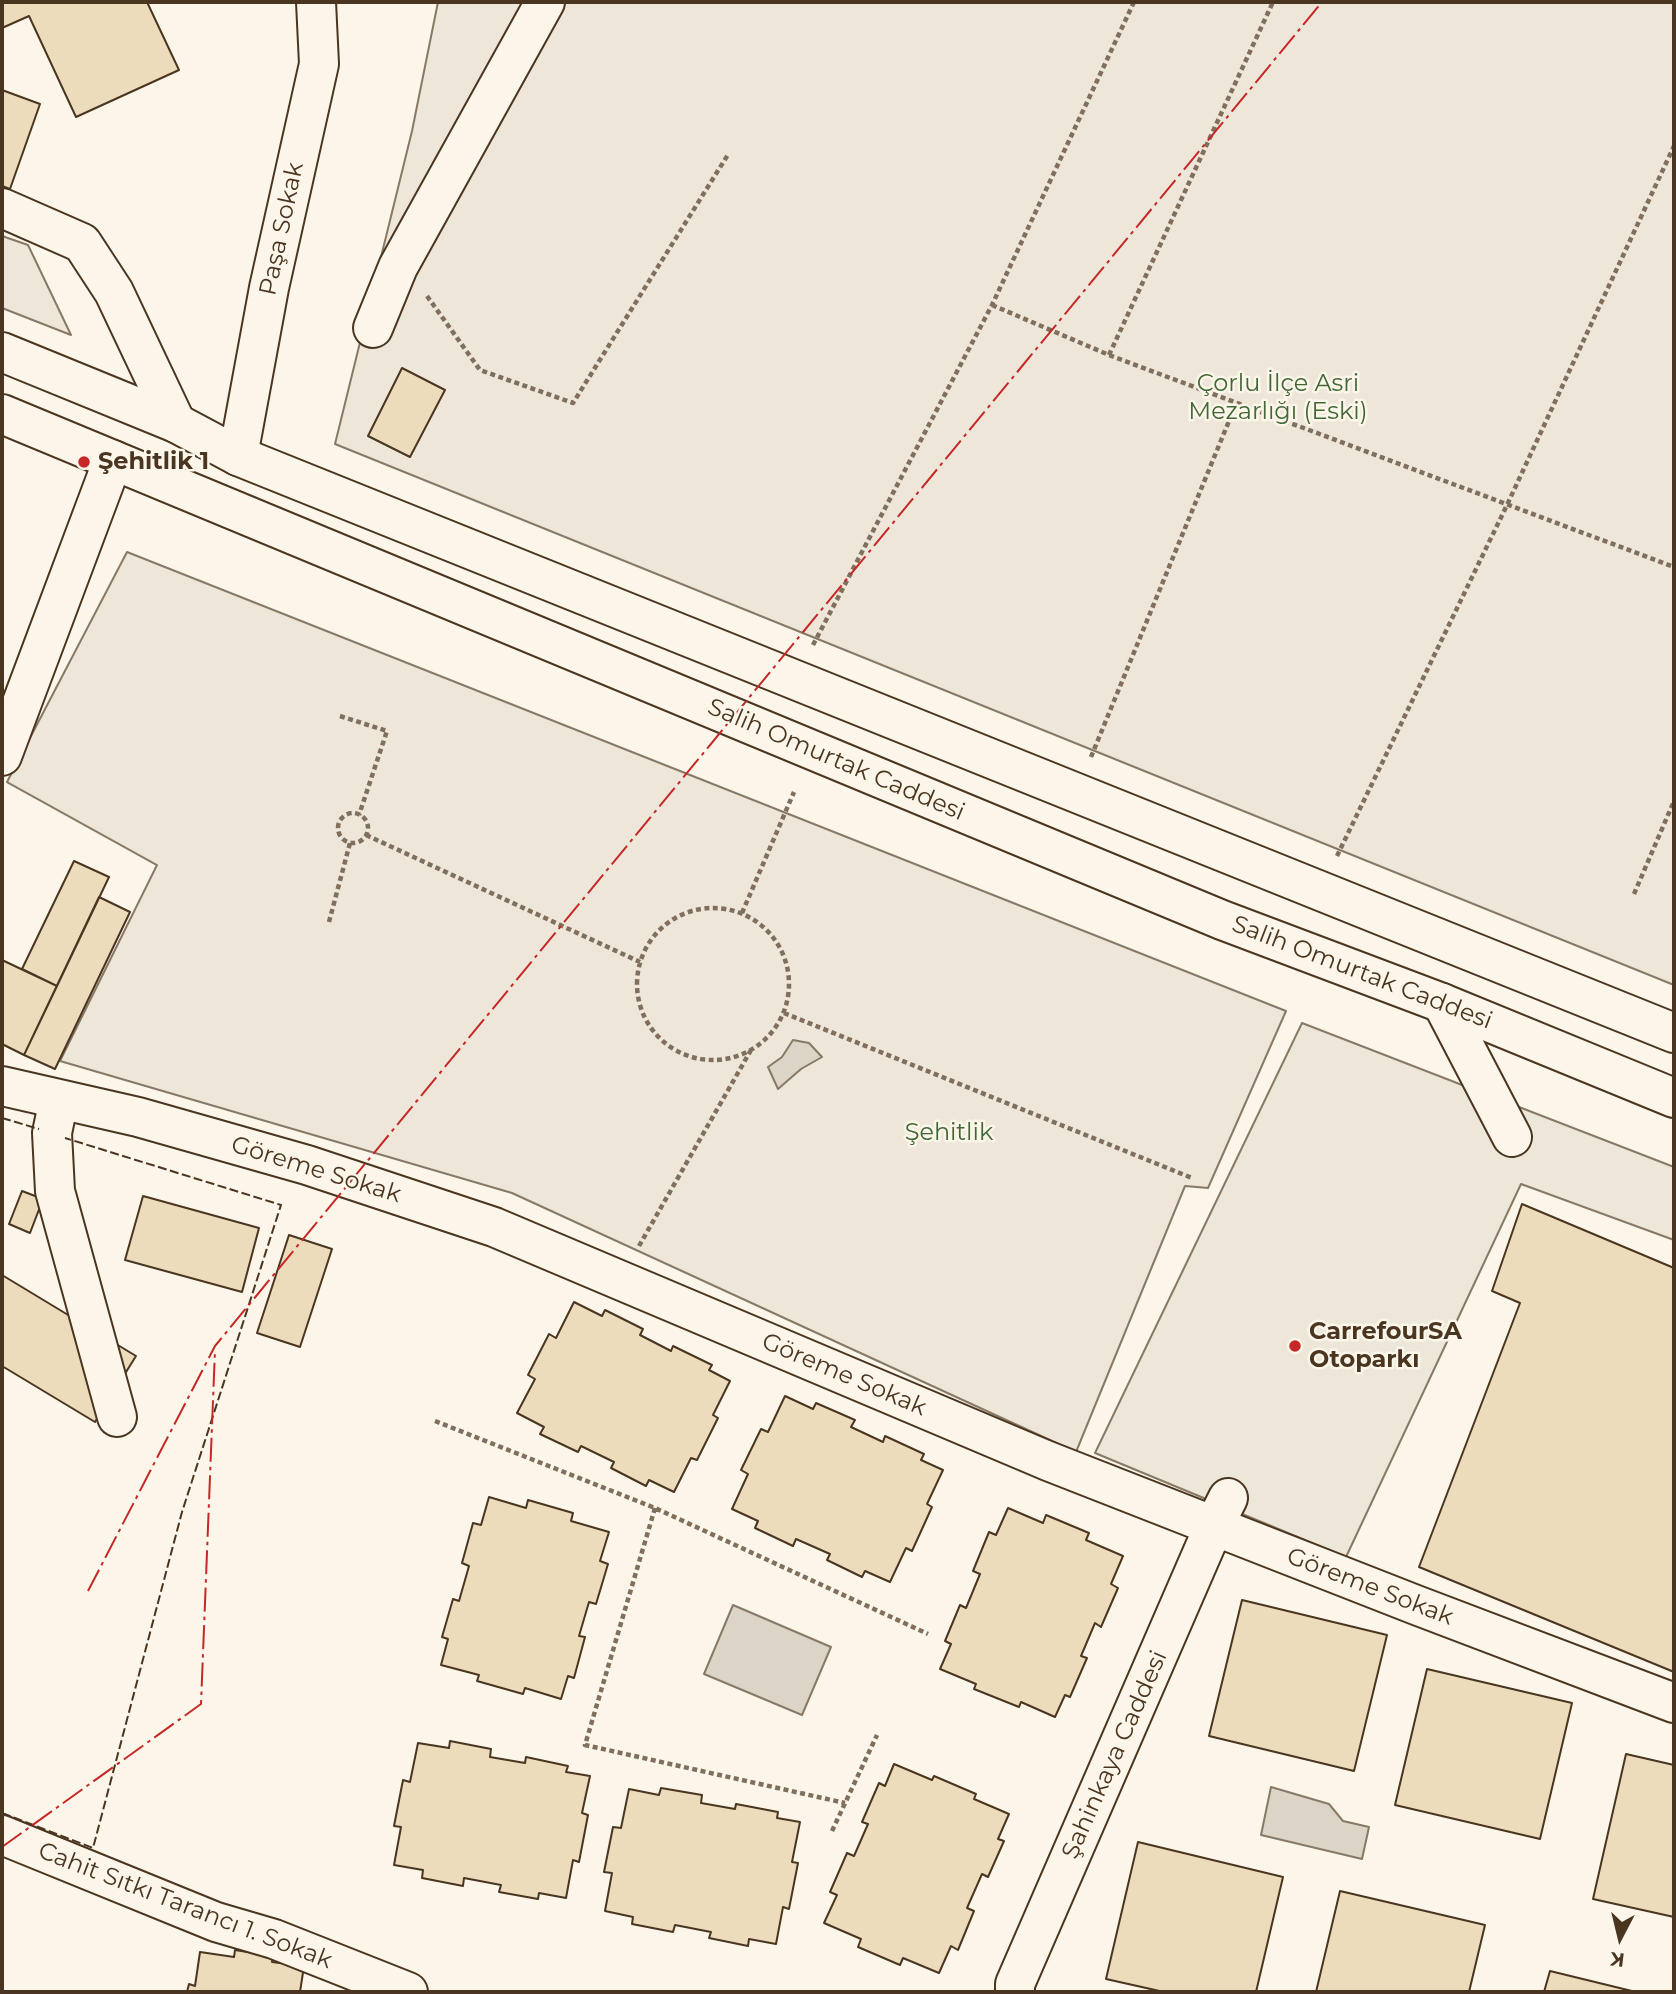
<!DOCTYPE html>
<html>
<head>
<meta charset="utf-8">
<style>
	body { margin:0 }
	#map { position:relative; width:1676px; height:1994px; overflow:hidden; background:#fbf6e9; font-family:Montserrat,sans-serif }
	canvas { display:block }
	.frame { position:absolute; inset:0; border:4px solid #4a3520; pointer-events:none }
	.north { position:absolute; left:1585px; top:1903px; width:70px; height:70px; -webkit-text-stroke:5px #fbf6e9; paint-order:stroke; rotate:187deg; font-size:19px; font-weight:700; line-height:28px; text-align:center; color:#4a3520 }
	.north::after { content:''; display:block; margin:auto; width:24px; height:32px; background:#4a3520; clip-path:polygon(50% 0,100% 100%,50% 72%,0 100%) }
</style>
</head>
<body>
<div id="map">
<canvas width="1676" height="1994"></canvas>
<div class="frame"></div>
<div class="north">K</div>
</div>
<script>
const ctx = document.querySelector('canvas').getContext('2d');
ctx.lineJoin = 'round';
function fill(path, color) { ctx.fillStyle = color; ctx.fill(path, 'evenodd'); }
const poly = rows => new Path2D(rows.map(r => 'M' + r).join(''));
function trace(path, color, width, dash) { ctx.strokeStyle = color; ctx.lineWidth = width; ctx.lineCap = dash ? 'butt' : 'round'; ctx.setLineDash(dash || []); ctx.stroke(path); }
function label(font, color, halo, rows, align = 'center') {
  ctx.font = font + ' Montserrat,sans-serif'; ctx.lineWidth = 5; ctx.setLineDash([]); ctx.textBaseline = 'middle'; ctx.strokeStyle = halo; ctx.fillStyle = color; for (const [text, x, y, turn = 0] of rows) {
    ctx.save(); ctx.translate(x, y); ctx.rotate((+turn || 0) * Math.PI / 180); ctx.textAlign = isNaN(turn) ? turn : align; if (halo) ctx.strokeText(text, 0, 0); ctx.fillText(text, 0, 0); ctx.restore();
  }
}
const green = poly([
	[438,2,1674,2,1674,985,335,444,412,131,438,2],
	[2,236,28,245,71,335,2,308,2,236],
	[127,552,1286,1011,1208,1188,1185,1186,1076,1452,512,1193,60,1061,157,865,7,782,127,552]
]);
fill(green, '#ede6d9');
trace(green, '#887966', 2);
const parking = poly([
	[1302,1023,1674,1167,1674,1240,1521,1184,1346,1557,1095,1453,1302,1023]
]);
fill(parking, '#ede7d9');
trace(parking, '#887966', 2);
const water = poly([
	[793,1040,809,1043,822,1057,801,1069,778,1089,768,1067,782,1057,793,1040],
	[733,1605,831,1647,802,1715,704,1674,733,1605],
	[1271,1787,1329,1804,1343,1821,1369,1827,1362,1859,1261,1835,1271,1787]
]);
fill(water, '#dcd4c6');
trace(water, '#887966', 2);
const building = poly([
	[2,2,147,2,179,70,76,117,29,16,2,28,2,2],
	[2,90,40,104,10,189,2,186,2,90],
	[402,368,445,390,410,457,368,436,402,368],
	[74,861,109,877,57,986,22,969,74,861],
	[99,897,130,912,55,1069,24,1055,99,897],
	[2,960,57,986,24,1055,2,1044,2,960],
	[22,1191,43,1199,30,1233,9,1224,22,1191],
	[143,1196,259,1228,242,1292,125,1260,143,1196],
	[1522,1204,1674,1268,1674,1672,1419,1567,1520,1303,1492,1291,1522,1204],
	[289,1235,332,1249,300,1347,257,1333,289,1235],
	[2,1275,136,1356,95,1422,2,1366,2,1275],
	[574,1302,602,1316,605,1310,643,1329,640,1335,671,1351,673,1346,712,1365,709,1370,730,1381,713,1415,718,1418,697,1460,691,1458,674,1492,649,1480,646,1486,611,1468,614,1462,581,1446,578,1452,540,1434,544,1427,517,1413,535,1379,528,1375,549,1334,556,1338,574,1302],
	[785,1396,813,1409,816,1403,855,1420,851,1427,883,1442,885,1436,924,1454,921,1460,943,1470,927,1504,932,1507,912,1551,906,1548,890,1582,865,1571,862,1577,827,1560,830,1554,796,1539,793,1546,755,1528,758,1521,732,1509,748,1474,741,1470,761,1429,768,1432,785,1396],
	[489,1497,526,1508,528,1500,573,1513,571,1521,609,1532,600,1561,608,1564,596,1604,589,1602,579,1636,585,1637,574,1678,568,1676,561,1699,525,1688,523,1694,477,1681,479,1675,441,1665,448,1639,442,1637,453,1599,459,1601,469,1566,462,1563,473,1523,481,1525,489,1497],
	[1008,1508,1043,1523,1046,1515,1089,1533,1086,1540,1123,1556,1111,1584,1118,1588,1101,1627,1095,1623,1081,1656,1087,1658,1070,1697,1065,1695,1055,1717,1021,1702,1019,1707,974,1689,976,1684,940,1669,951,1644,945,1641,960,1605,966,1608,980,1574,973,1571,989,1532,996,1535,1008,1508],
	[1242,1600,1387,1635,1354,1771,1209,1736,1242,1600],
	[1427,1669,1572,1703,1540,1839,1395,1805,1427,1669],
	[450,1741,491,1749,490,1757,525,1763,526,1757,568,1766,566,1772,590,1776,582,1813,588,1815,579,1862,573,1860,566,1898,539,1893,538,1899,499,1892,501,1885,464,1878,463,1886,422,1878,423,1870,394,1865,401,1827,394,1826,403,1780,410,1782,418,1743,449,1748,450,1741],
	[1626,1754,1674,1765,1674,1917,1593,1899,1626,1754],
	[894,1764,932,1780,934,1776,976,1794,974,1799,1009,1814,998,1839,1004,1841,988,1877,982,1874,967,1908,974,1911,958,1950,951,1946,939,1973,903,1958,900,1965,858,1947,861,1939,824,1923,837,1895,830,1892,847,1853,854,1856,868,1824,862,1822,879,1783,885,1786,894,1764],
	[661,1788,702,1795,701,1803,735,1809,736,1804,778,1812,777,1818,800,1822,792,1862,798,1863,789,1909,783,1907,776,1944,749,1939,748,1946,709,1938,711,1932,675,1925,673,1932,632,1924,633,1917,605,1911,612,1873,604,1872,613,1827,621,1828,629,1789,659,1795,661,1788],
	[1138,1842,1283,1877,1256,1992,1164,1992,1106,1979,1138,1842],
	[1340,1891,1485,1925,1469,1992,1316,1992,1340,1891],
	[235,1950,273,1956,272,1962,304,1966,300,1992,187,1992,189,1984,195,1986,200,1952,234,1957,235,1950],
	[1550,1971,1636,1992,1544,1992,1550,1971]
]);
fill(building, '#ecdcbc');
trace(building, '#4a3520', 2);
const minor = poly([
	[2,208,82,243,114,292,176,423],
	[373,328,398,267,545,2],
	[238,456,269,288,319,64,316,2],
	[2,756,113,460],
	[1442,1003,1512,1137],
	[2,1086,138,1117,307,1165,494,1227,1048,1461,1416,1605,1674,1703],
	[59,1099,52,1133,55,1191,117,1417],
	[2,1835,216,1922,274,1939,408,1992],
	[1015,1992,1015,1984,1214,1526,1228,1498]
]);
const major = poly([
	[2,352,176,423,238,456,1674,1033],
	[2,414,1222,920,1442,1003,1674,1098]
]);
trace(minor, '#4a3520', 42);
trace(major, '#4a3520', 42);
trace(poly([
	[427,296,480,370,573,403,729,153],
	[992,305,1109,355,1674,567],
	[1109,355,1273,2],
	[813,645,992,305,1134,2],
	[340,716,387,731,359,815],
	[1091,757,1236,404],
	'338 828a15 15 0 1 1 30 0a15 15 0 1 1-30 0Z',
	[366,835,640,962],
	[1337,856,1507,505,1674,146],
	[1634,894,1674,801],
	'637 984a76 76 0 1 1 152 0a76 76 0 1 1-152 0Z',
	[742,913,794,792],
	[329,922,350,843],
	[784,1013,1192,1178],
	[639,1246,751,1050],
	[435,1421,655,1508,928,1634],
	[655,1508,585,1745,845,1803],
	[832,1831,877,1735]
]), '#7f6f5c', 4.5, [5, 3.5]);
trace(minor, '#fbf6e9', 38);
trace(major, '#fbf6e9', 38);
trace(poly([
	[2,1118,39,1129],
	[2,1813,93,1848,182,1512,281,1205,65,1138]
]), '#4a3520', 2, [9, 3.5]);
trace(poly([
	[88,1591,215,1346,1322,2],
	[2,1847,201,1704,215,1350]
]), '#c62828', 2, [24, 5, 3.5, 5]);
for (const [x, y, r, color] of [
	[84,462,7,"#c62828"],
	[1295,1346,7,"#c62828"]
]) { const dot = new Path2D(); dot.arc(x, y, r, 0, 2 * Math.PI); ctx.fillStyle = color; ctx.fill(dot); trace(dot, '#fbf6e9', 2.5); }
label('24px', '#4a3520', '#fbf6e9', [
	["Paşa Sokak",282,229,-78],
	["Salih Omurtak Caddesi",836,760,23],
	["Salih Omurtak Caddesi",1362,973,21],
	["Göreme Sokak",316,1170,17],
	["Göreme Sokak",844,1375,23],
	["Göreme Sokak",1370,1587,21],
	["Şahinkaya Caddesi",1115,1755,-66],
	["Cahit Sıtkı Tarancı 1. Sokak",185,1906,21]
]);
label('24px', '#436837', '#fbf6e9', [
	["Çorlu İlçe Asri",1278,384],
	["Mezarlığı (Eski)",1278,412],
	["Şehitlik",949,1133]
]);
label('bold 24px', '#4a3520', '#fbf6e9', [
	["Şehitlik 1",98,462],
	["CarrefourSA",1309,1332],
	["Otoparkı",1309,1360]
], 'left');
</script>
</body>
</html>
